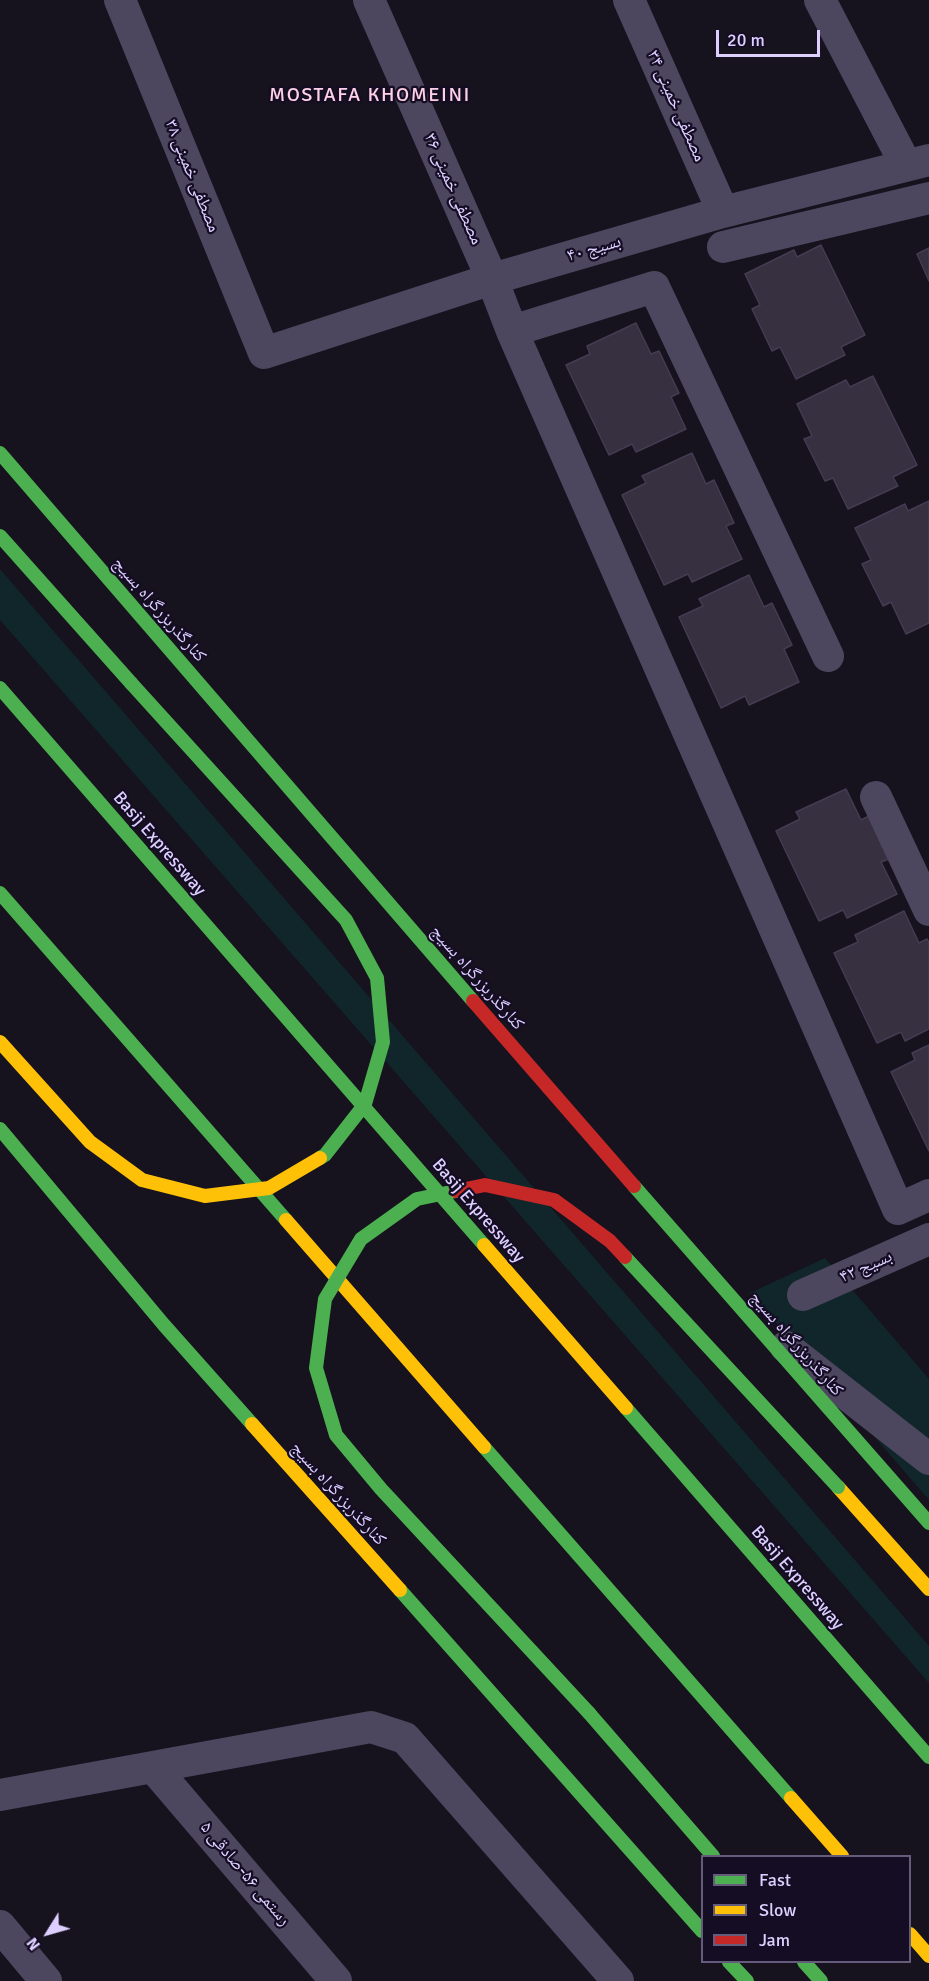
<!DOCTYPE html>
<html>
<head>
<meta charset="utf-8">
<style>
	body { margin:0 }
	#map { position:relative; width:929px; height:1981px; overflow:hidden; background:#16121e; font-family:Signika,sans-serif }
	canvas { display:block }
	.legend { position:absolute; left:701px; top:1855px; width:210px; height:108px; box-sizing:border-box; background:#150d23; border:2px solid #655b7b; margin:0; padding:8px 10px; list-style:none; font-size:18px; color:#ddcfff }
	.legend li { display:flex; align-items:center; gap:12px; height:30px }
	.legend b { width:30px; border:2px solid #655b7b }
	.north { position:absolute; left:18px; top:1903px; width:60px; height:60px; -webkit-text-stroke:4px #150d23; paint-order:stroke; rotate:233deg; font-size:16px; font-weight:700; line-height:24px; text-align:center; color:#ddcfff }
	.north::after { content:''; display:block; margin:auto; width:21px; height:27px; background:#ddcfff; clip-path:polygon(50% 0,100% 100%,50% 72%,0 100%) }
	.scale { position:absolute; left:716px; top:30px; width:104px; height:27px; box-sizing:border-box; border:3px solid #ddcfff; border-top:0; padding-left:8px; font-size:18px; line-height:21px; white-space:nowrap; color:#ddcfff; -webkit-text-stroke:4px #150d23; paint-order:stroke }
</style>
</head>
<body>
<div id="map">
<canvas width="929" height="1981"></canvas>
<ul class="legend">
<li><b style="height:8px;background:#4caf50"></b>Fast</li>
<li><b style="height:8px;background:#ffc107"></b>Slow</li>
<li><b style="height:8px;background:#c62828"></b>Jam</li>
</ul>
<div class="north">N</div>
<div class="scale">20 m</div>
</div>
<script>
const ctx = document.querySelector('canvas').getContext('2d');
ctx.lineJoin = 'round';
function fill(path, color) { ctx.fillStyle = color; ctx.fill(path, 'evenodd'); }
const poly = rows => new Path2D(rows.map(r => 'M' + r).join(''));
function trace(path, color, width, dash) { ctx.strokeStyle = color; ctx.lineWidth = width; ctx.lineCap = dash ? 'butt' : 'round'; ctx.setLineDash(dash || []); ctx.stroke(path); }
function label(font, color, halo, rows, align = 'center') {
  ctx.font = font + ' Signika,"Noto Naskh Arabic",sans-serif'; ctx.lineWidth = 4.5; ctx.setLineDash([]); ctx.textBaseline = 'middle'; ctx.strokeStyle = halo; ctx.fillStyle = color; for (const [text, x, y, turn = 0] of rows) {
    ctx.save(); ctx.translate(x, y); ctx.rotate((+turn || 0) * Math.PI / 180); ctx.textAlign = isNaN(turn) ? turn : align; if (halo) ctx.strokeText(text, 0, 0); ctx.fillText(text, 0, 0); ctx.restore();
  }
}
fill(poly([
	[0,569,929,1646,929,1683,0,620],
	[825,1258,929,1379,929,1500,750,1293]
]), '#11262b');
const building = poly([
	[821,245,865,335,841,347,845,355,796,379,780,347,772,351,752,309,760,305,745,274,794,250,797,257,821,245],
	[929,248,929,281,917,254,929,248],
	[636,323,651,354,659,351,679,393,671,397,686,429,636,452,632,444,609,455,566,365,590,354,587,346,636,323],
	[873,376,917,465,893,477,898,486,848,509,833,478,825,481,804,439,812,436,797,404,846,380,850,387,873,376],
	[692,453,706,484,714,480,734,523,726,526,742,559,692,582,688,574,664,585,622,495,646,483,642,476,692,453],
	[929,501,929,623,906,634,891,602,883,606,862,564,871,560,855,528,905,504,908,511,929,501],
	[749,575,764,607,772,603,792,645,784,649,799,682,749,705,745,696,721,708,679,617,703,606,699,599,749,575],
	[846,789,861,820,869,816,889,859,881,862,897,894,847,918,843,910,819,921,776,831,800,819,796,812,846,789],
	[904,911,919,943,927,939,929,942,929,1029,905,1041,901,1032,877,1043,834,953,858,942,855,935,904,911],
	[929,1045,929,1151,891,1072,915,1060,912,1053,929,1045]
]);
fill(building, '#363040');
trace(building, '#443c52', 1.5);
trace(poly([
	[120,0,264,353,492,279,723,212,929,160],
	[369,0,492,279,512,331],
	[629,0,723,212],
	[820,0,906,165],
	[723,247,929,198],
	[828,656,654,287,512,331,898,1209,929,1195],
	[876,797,929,910],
	[803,1295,929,1239],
	[786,1347,929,1459],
	[154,1768,336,1981],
	[0,1795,371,1727,405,1738,618,1981],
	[0,1926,46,1981]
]), '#4c475f', 32);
trace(poly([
	[0,453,473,1001],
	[0,536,131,683],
	[0,688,484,1245],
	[0,893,286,1220],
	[0,1129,164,1325,252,1424],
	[634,1186,929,1523],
	[626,1408,929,1757],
	[484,1447,791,1798],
	[400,1590,702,1931],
	[589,1713,713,1856],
	[729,1962,747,1981],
	[804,1962,821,1981]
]), '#4caf50', 14);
trace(poly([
	[286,1220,484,1447],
	[484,1245,626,1408],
	[252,1424,400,1590],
	[838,1487,929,1589],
	[791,1798,842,1856],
	[910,1934,929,1956]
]), '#ffc107', 14);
trace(poly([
	[473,1001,634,1186]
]), '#c62828', 14);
trace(poly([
	[131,683,346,920,377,978,383,1042,365,1104,325,1155,320,1158],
	[456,1191,417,1199,361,1239,325,1299,316,1368,336,1435,381,1489,589,1713],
	[625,1257,838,1487]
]), '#4caf50', 14);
trace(poly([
	[0,1042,90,1142,142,1180,205,1196,269,1188,320,1158]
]), '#ffc107', 14);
trace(poly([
	[456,1191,485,1185,554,1200,610,1241,625,1257]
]), '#c62828', 14);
label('18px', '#ddcfff', '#150d23', [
	["مصطفی خمینی ۳۴",676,106,66],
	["مصطفی خمینی ۳۸",192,176,68],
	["مصطفی خمینی ۳۶",453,189,66],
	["بسیج ۴۰",594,249,-16],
	["کنارگذربزرگراه بسیج",159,610,49],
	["Basij Expressway",159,844,49],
	["کنارگذربزرگراه بسیج",477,978,49],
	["Basij Expressway",478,1211,49],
	["بسیج ۴۲",866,1267,-24],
	["کنارگذربزرگراه بسیج",796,1344,49],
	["کنارگذربزرگراه بسیج",338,1494,48],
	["Basij Expressway",797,1578,49],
	["رستمی ۵۶-صادقی ۵",245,1874,50]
]);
ctx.letterSpacing = '1.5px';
label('20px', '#ffd1e6', '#150d23', [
	["MOSTAFA KHOMEINI",370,96]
]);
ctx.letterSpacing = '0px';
</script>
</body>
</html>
